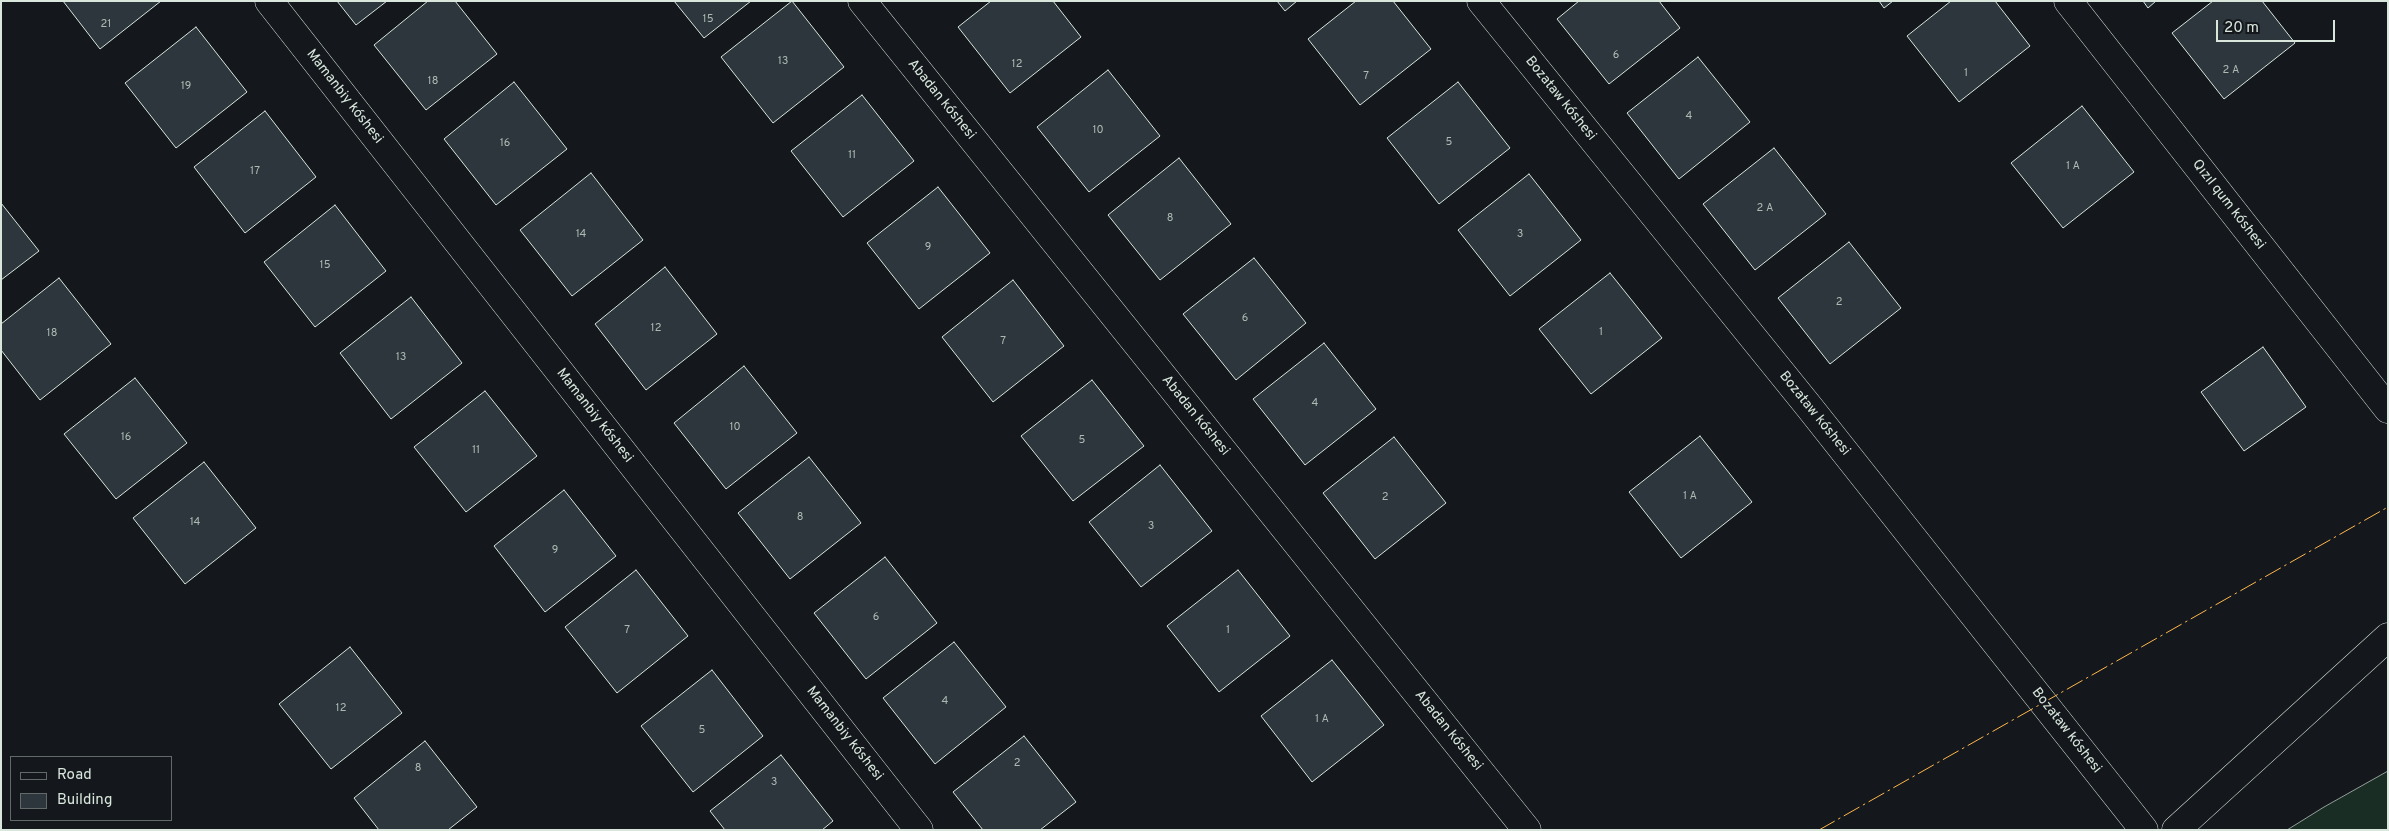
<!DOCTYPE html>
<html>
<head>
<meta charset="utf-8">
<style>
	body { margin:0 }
	#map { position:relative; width:2389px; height:831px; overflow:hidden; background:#14181c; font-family:Overpass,sans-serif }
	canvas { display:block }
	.frame { position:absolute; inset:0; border:2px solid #d8e6dc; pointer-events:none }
	.legend { position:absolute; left:10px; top:756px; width:162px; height:65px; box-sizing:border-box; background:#14181c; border:1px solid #626a69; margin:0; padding:6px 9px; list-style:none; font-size:15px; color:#d8e6dc }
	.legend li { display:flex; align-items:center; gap:10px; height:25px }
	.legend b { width:25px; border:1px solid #626a69 }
	.scale { position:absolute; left:2216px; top:20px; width:119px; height:22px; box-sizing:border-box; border:2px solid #d8e6dc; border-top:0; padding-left:6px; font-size:15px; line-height:18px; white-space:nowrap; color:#d8e6dc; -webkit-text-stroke:4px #14181c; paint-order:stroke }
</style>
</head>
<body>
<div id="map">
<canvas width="2389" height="831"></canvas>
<div class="frame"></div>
<ul class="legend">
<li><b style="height:6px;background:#14181c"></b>Road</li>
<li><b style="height:14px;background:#2c363c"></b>Building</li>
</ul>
<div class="scale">20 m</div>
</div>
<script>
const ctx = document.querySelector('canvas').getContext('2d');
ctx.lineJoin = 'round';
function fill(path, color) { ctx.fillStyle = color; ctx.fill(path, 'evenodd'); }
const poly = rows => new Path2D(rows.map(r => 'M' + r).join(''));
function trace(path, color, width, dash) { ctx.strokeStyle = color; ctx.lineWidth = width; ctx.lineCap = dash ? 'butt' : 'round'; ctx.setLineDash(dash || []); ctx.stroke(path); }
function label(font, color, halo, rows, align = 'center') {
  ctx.font = font + ' Overpass,sans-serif'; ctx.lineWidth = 4; ctx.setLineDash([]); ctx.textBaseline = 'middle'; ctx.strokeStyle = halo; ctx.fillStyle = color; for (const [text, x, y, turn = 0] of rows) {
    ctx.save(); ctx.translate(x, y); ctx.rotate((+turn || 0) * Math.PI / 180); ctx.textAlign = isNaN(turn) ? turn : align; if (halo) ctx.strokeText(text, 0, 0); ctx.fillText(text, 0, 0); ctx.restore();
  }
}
const green = poly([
	[2388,771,2388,830,2287,830,2324,807,2388,771]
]);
fill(green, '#1a2d24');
trace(green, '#939e99', 1);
const building = poly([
	[63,1,161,1,100,49,63,1],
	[337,1,387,1,356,25,337,1],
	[428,1,455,1,497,54,426,110,374,45,428,1],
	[674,1,751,1,704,38,674,1],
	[792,1,844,67,773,123,721,57,792,1],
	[991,1,1053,1,1081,37,1010,93,958,27,991,1],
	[1277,1,1297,1,1285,11,1277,1],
	[1356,1,1393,1,1431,49,1360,105,1308,39,1356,1],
	[1579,1,1659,1,1680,28,1609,84,1557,19,1579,1],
	[1879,1,1893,1,1884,8,1879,1],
	[1951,1,1995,1,2030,46,1959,102,1907,36,1951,1],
	[2143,1,2156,1,2148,8,2143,1],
	[2213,1,2262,1,2295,43,2224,99,2172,33,2213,1],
	[196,27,247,92,176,148,125,83,196,27],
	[1698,57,1750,122,1679,179,1627,113,1698,57],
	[1108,70,1160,136,1089,192,1037,127,1108,70],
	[514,82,567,149,496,205,444,139,514,82],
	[1458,82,1510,148,1439,204,1387,138,1458,82],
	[862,95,914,161,843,217,791,151,862,95],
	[2082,106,2134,172,2063,228,2011,163,2082,106],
	[265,111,316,177,245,233,194,167,265,111],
	[1774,148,1826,214,1755,270,1703,204,1774,148],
	[1179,158,1231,224,1160,280,1108,215,1179,158],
	[591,173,643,240,572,296,520,230,591,173],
	[1529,174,1581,240,1510,296,1458,230,1529,174],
	[938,187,990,253,919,309,867,243,938,187],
	[1,203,39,251,1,280,1,203],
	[335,205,386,271,315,327,264,262,335,205],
	[1849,242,1901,308,1830,364,1778,298,1849,242],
	[1254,258,1306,323,1236,380,1183,314,1254,258],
	[665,267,717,334,646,390,595,324,665,267],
	[1610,273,1662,338,1591,394,1539,329,1610,273],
	[59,278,111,344,40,400,1,350,1,324,59,278],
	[1013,280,1064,346,993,402,942,337,1013,280],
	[411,297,462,363,391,419,340,353,411,297],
	[1324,343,1376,409,1305,465,1253,399,1324,343],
	[2263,347,2306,407,2244,451,2201,392,2263,347],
	[744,366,797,433,726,489,674,423,744,366],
	[135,378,187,443,116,499,64,434,135,378],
	[1092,380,1144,446,1073,501,1021,436,1092,380],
	[485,391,537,456,466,512,414,447,485,391],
	[1700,436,1752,502,1681,558,1629,492,1700,436],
	[1394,437,1446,503,1375,559,1323,493,1394,437],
	[809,457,861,523,790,579,738,513,809,457],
	[204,462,256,528,185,584,133,518,204,462],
	[1160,465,1212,531,1141,587,1089,522,1160,465],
	[564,490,616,556,545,612,494,546,564,490],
	[885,557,937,623,866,679,814,613,885,557],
	[636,570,688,636,617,693,565,627,636,570],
	[1238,570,1290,636,1219,692,1167,626,1238,570],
	[954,642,1006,707,935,764,883,698,954,642],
	[350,647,402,713,331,769,279,704,350,647],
	[1332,660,1384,725,1312,782,1261,716,1332,660],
	[712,670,763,736,693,792,641,726,712,670],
	[1024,736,1076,802,1040,830,983,830,953,792,1024,736],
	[425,741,477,807,448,830,379,830,354,798,425,741],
	[781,755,833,821,822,830,725,830,710,811,781,755]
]);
fill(building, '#2c363c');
trace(building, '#d8e6dc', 1);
const minor = poly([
	[269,1,919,830],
	[862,1,1527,830],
	[1481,1,1810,408,2144,830],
	[2068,1,2388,409],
	[2176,830,2388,637]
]);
trace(minor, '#d8e6dc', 29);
trace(minor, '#14181c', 28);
trace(poly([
	[1819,830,2388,507]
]), '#ffb74d', 1, [18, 4, 2.5, 4]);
label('11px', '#adbab4', null, [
	["15",708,20],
	["21",106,25],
	["6",1616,56],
	["13",783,62],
	["12",1017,65],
	["2 А",2231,71],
	["1",1966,74],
	["7",1366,77],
	["18",433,82],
	["19",186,87],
	["4",1689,117],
	["10",1098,131],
	["5",1449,143],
	["16",505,144],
	["11",852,156],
	["1 А",2073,167],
	["17",255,172],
	["2 А",1765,209],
	["8",1170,219],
	["14",581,235],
	["3",1520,235],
	["9",928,248],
	["15",325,266],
	["2",1839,303],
	["6",1245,319],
	["12",656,329],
	["1",1601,333],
	["18",52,334],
	["7",1003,342],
	["13",401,358],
	["4",1315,404],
	["10",735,428],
	["16",126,438],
	["5",1082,441],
	["11",476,451],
	["1 А",1690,497],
	["2",1385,498],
	["8",800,518],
	["14",195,523],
	["3",1151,527],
	["9",555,551],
	["6",876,618],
	["7",627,631],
	["1",1228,631],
	["4",945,702],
	["12",341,709],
	["1 А",1322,720],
	["5",702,731],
	["2",1017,764],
	["8",418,769],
	["3",774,783]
]);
label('14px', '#d8e6dc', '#14181c', [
	["Mamanbiy kóshesi",344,97,52],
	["Bozataw kóshesi",1560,99,51],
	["Abadan kóshesi",941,100,51],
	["Qızıl qum kóshesi",2228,205,52],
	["Bozataw kóshesi",1814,414,51],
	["Mamanbiy kóshesi",594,416,52],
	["Abadan kóshesi",1195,416,51],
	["Abadan kóshesi",1448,731,51],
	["Bozataw kóshesi",2066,731,52],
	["Mamanbiy kóshesi",844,734,52]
]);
</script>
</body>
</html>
